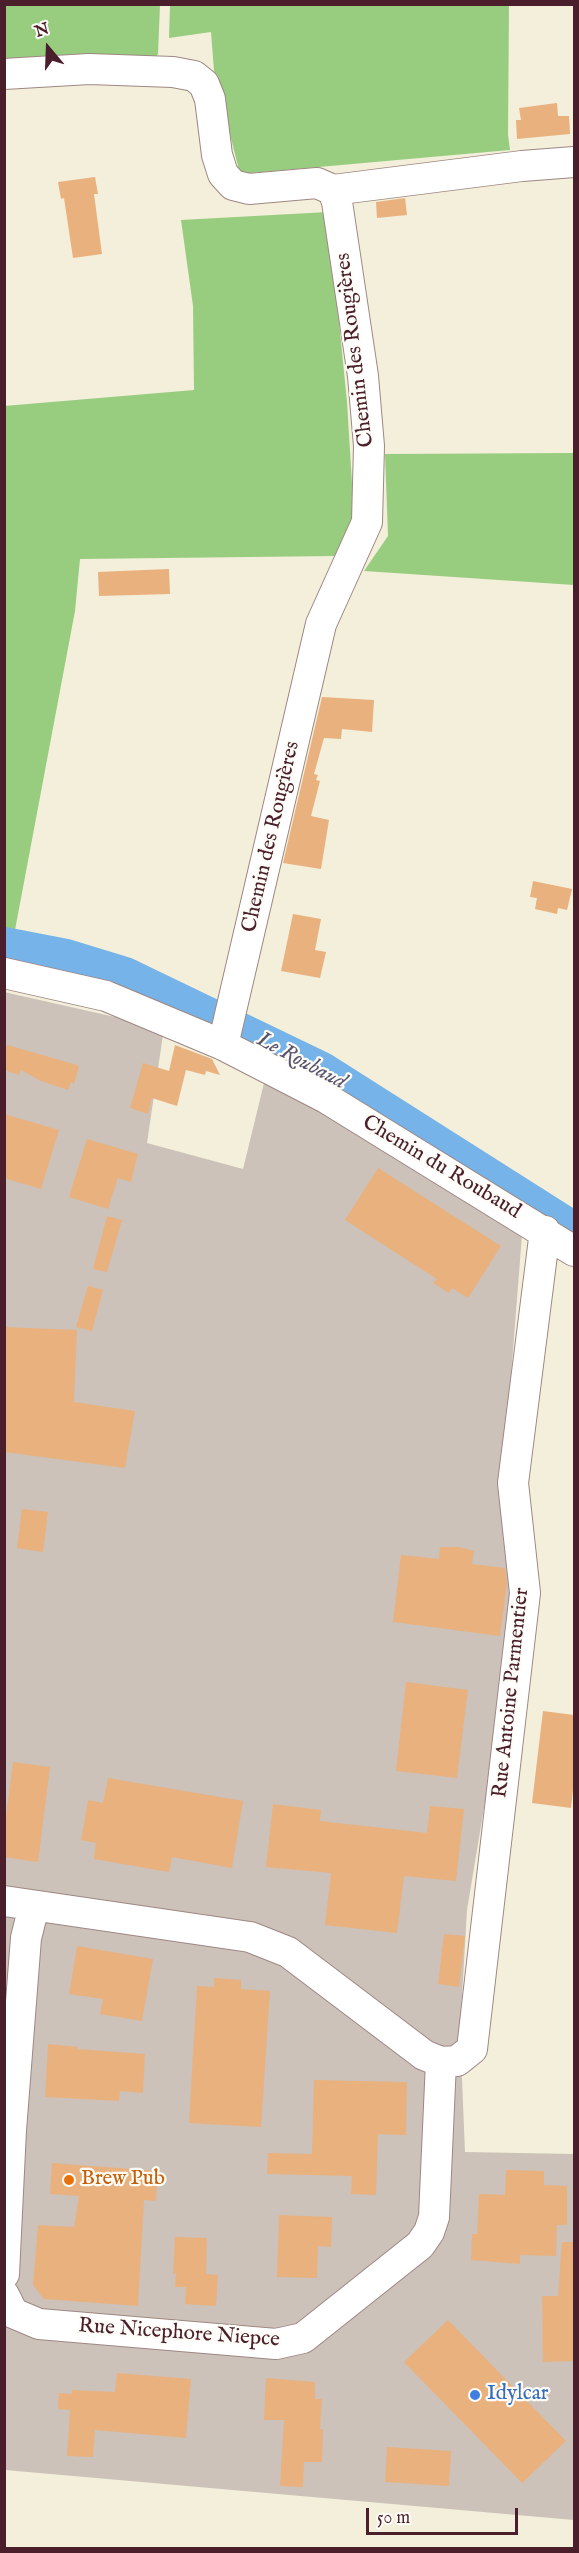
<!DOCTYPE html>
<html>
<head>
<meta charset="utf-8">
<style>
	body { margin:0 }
	#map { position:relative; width:579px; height:2553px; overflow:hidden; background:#f3efdb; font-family:"IM FELL English",serif }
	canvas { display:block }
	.frame { position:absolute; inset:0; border:6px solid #4a1f2b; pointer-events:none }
	.north { position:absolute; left:18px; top:18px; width:60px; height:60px; -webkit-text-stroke:4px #fdfcf7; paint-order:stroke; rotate:341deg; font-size:16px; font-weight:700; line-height:24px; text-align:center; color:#4a1f2b }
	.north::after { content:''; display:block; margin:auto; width:21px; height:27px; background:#4a1f2b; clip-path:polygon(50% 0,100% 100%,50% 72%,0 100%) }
	.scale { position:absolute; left:366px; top:2508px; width:152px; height:27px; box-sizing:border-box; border:3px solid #4a1f2b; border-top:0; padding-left:8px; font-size:18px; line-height:21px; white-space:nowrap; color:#4a1f2b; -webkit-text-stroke:4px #fdfcf7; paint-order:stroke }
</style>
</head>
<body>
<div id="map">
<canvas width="579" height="2553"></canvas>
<div class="frame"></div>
<div class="north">N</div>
<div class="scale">50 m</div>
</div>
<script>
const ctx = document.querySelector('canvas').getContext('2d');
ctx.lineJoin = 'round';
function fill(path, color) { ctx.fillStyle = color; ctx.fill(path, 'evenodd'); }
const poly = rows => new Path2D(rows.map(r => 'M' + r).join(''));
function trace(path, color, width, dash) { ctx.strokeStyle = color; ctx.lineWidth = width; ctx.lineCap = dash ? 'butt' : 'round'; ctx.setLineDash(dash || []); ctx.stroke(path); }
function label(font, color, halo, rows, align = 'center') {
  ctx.font = font + ' "IM FELL English",serif'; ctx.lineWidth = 4.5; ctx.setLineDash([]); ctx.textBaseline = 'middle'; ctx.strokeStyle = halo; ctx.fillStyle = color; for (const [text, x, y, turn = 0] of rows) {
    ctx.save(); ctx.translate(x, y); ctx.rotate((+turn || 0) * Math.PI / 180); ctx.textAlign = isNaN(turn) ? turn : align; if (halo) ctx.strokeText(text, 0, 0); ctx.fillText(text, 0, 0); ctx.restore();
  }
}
fill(poly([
	[4,992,164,1028,147,1143,243,1169,266,1075,522,1235,504,1464,511,1645,467,1910,460,2031,465,2152,574,2154,574,2520,5,2470]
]), '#ccc2b9');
fill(poly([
	[4,5,160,5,158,54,149,64,5,69],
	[170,5,509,5,508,135,510,150,240,174,214,71,211,32,169,38],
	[328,212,347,402,354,516,335,556,80,559,75,611,15,930,4,928,4,406,194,390,193,306,181,220],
	[574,453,574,585,364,571,388,536,385,454]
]), '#98cd7f');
trace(poly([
	[4,945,66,957,125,975,322,1070,574,1230]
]), '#75b3e8', 36);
fill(poly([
	[557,103,558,116,569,116,570,134,517,139,516,120,521,120,519,108],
	[95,177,98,194,94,194,102,254,73,258,64,198,61,199,58,182],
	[405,198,407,215,377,218,376,202],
	[169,569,170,594,99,596,98,572],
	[322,697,374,700,372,732,342,729,341,739,324,738,314,774,318,775,316,780,320,781,311,816,329,820,321,869,283,863],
	[533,881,572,889,567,910,558,908,557,914,535,909,537,898,530,897],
	[293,914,321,919,315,950,326,952,320,978,281,971],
	[4,1044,77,1065,79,1067,74,1084,71,1082,68,1090,41,1081,21,1070,19,1075,4,1070],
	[175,1045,212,1059,220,1075,206,1071,205,1075,186,1070,177,1106,152,1098,148,1114,130,1108,143,1063,169,1071],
	[4,1114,59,1130,41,1189,4,1178],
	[87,1139,138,1154,131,1182,118,1178,108,1209,69,1197],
	[378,1168,501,1246,468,1298,452,1288,449,1293,433,1283,437,1279,345,1220],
	[107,1216,122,1220,107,1272,93,1269],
	[88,1286,103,1290,92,1331,76,1327],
	[4,1327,77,1330,74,1402,135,1411,125,1468,4,1452],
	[22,1509,48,1512,43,1552,17,1548],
	[440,1547,459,1547,474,1551,472,1564,505,1568,507,1583,500,1636,393,1622,401,1555,439,1559],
	[406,1682,468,1690,457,1778,396,1771],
	[543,1711,574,1715,574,1781,571,1808,532,1803],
	[13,1762,50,1767,38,1862,4,1857,4,1832],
	[108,1778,243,1801,232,1868,172,1857,169,1872,94,1859,96,1843,81,1840,88,1800,103,1803],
	[273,1804,321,1810,320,1821,427,1833,430,1806,464,1809,456,1881,404,1876,397,1933,325,1925,331,1873,266,1867],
	[444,1934,465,1936,459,1987,438,1984],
	[77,1946,153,1959,142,2021,100,2014,103,1999,69,1994],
	[214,1978,241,1980,241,1989,270,1991,261,2127,189,2123,197,1986,214,1987],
	[48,2044,78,2047,78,2049,145,2054,143,2093,120,2091,119,2101,45,2097],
	[314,2080,407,2082,406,2135,378,2134,376,2195,351,2194,352,2176,267,2174,268,2153,312,2154],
	[52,2163,158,2171,156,2201,144,2200,138,2306,44,2299,33,2285,38,2225,74,2227,79,2196,50,2194],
	[506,2170,544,2171,544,2185,567,2186,567,2225,557,2225,556,2256,520,2255,520,2264,471,2260,472,2234,477,2234,479,2194,505,2195],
	[279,2215,332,2217,331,2247,318,2246,317,2278,277,2277],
	[175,2237,207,2238,206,2274,218,2275,216,2306,185,2304,186,2287,175,2287,176,2273,173,2274],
	[562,2242,574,2242,574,2361,543,2362,542,2296,558,2296],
	[448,2320,566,2441,522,2483,404,2362],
	[117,2373,191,2379,186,2438,95,2430,93,2457,67,2456,70,2410,58,2409,59,2393,72,2394,72,2390,115,2392],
	[266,2378,315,2382,315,2399,322,2399,320,2429,323,2429,322,2462,304,2462,303,2487,280,2486,284,2420,264,2420],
	[387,2447,451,2451,449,2486,385,2482]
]), '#e9b17e');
const minor = poly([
	[4,74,89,69,173,72,194,76,204,84,210,99,217,155,223,174,233,185,249,189,317,183,333,190,337,202,363,376,369,446,367,522,321,624,223,1045],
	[333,190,522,166,574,162],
	[4,973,106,996,223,1045,326,1098,574,1251],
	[4,1901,250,1937,288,1952,424,2055,441,2062],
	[441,2062,457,2061,472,2049,525,1593,513,1483,545,1231],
	[4,2274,11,2130,26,1938,34,1906],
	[4,2295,13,2313,39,2324,276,2344,303,2338,420,2245,429,2232,434,2217,441,2062]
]);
trace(minor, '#9e8783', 32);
trace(minor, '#fff', 30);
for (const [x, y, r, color] of [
	[69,2180,6,"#e8710a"],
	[475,2395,6,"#3f7fe0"]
]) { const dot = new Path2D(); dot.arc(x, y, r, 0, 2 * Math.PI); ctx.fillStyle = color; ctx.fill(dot); trace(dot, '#fdfcf7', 2); }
label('21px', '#4a1f2b', '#fdfcf7', [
	["Chemin des Rougières",356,350,-97],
	["Chemin des Rougières",272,837,-77],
	["Chemin du Roubaud",441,1168,31],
	["Rue Antoine Parmentier",512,1693,-84],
	["Rue Nicephore Niepce",179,2334,4]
]);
label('21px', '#c56008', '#fdfcf7', [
	["Brew Pub",81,2180]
], 'left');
label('21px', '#366cbe', '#fdfcf7', [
	["Idylcar",487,2395]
], 'left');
label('italic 22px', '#59536d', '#fdfcf7', [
	["Le Roubaud",301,1062,28]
]);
</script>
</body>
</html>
